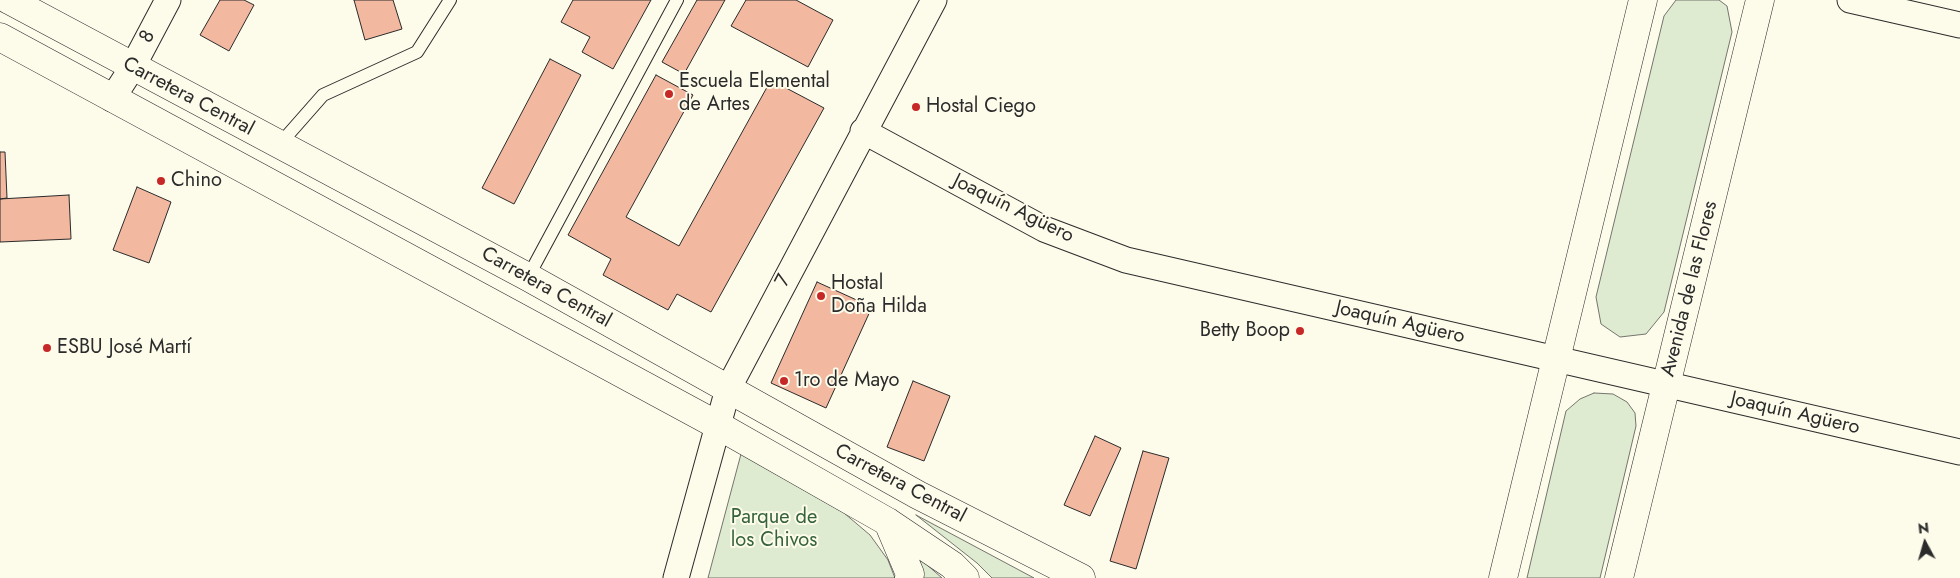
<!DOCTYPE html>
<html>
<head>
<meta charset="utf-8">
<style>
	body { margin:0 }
	#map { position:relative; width:1960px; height:578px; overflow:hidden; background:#fdfbea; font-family:Jost,sans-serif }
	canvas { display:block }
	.north { position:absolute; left:1900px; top:518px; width:50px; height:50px; -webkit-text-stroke:4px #fdfbea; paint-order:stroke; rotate:354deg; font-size:14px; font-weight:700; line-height:20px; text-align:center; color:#2b2b2b }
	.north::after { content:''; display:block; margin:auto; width:18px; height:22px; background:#2b2b2b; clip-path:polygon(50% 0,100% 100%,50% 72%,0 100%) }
</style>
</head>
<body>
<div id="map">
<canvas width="1960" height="578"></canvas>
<div class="north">N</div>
</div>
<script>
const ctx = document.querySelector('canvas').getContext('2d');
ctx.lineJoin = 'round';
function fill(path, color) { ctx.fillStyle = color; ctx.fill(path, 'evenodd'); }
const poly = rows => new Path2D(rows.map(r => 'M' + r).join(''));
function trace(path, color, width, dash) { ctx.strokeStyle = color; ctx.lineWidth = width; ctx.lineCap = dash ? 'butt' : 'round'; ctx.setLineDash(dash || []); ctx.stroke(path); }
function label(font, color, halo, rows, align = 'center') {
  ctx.font = font + ' Jost,sans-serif'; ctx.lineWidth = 4; ctx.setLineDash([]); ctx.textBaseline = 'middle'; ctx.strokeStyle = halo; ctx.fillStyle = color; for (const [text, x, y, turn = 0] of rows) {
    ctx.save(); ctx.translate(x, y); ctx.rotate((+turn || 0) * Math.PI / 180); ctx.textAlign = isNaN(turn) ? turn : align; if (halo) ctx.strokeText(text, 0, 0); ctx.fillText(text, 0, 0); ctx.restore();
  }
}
const green = poly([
	[1676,0,1719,0,1727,6,1732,32,1664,312,1646,334,1620,337,1601,324,1596,297,1664,16,1676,0],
	[1594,393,1613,394,1627,402,1635,413,1636,426,1600,578,1527,578,1566,411,1580,399,1594,393],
	[741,454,844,513,870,535,888,560,895,578,708,578,741,454],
	[916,515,1034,578,992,578,977,563,916,515],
	[918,557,942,578,924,578,918,557]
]);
fill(green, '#deebd1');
trace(green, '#74746e', 1);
const building = poly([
	[220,0,244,0,254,5,229,51,200,35,220,0],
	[354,0,393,0,402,29,365,40,354,0],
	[573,0,651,0,613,69,582,52,590,37,561,22,573,0],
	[697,0,725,0,684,74,662,62,697,0],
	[746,0,796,0,833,20,808,67,731,26,746,0],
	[550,59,581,75,514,204,482,188,550,59],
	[656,75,693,95,626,217,679,246,771,80,824,108,711,312,677,294,668,310,603,275,611,259,568,235,656,75],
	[0,152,5,152,7,198,0,199,0,152],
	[137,187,171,202,149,263,113,250,137,187],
	[69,195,71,239,0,242,0,199,69,195],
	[817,282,872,307,826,408,771,383,817,282],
	[913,381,950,396,924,461,887,447,913,381],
	[1095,436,1121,448,1090,516,1064,505,1095,436],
	[1143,451,1169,458,1136,569,1110,561,1143,451]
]);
fill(building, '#f2b8a0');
trace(building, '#2b2b2b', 1);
const service = poly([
	[279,145,323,95,417,52,450,0],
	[528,277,677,0]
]);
const minor = poly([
	[1850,0,1960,25],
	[112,99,132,68,168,0],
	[863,131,1044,229,1126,260,1960,452],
	[676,578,728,389,934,0]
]);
const tertiary = poly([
	[1503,578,1643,0],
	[1619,578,1760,0]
]);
const primary = poly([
	[9,0,528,277,918,495,1081,578],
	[0,37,719,426,888,522,952,565,965,578],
	[888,522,910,574,909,578]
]);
trace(service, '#2b2b2b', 14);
trace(minor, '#2b2b2b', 27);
trace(tertiary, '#2b2b2b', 29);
trace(primary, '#2b2b2b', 29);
trace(service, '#fdfbea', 12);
trace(minor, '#fdfbea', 25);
trace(tertiary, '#fdfbea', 28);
trace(primary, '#fdfbea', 28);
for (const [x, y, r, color] of [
	[669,94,5,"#c62828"],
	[916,107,5,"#c62828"],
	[161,181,5,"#c62828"],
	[821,296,5,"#c62828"],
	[1300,331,5,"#c62828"],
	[47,348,5,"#c62828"],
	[784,381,5,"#c62828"]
]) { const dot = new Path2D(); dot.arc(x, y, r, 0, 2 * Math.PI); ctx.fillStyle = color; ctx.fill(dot); trace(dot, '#fdfbea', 2); }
label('20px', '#2b2b2b', '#fdfbea', [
	["8",148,37,-62],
	["Carretera Central",188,97,28],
	["Joaquín Agüero",1013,209,26],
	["7",784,281,-62],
	["Carretera Central",546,288,29],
	["Avenida de las Flores",1690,289,-76],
	["Joaquín Agüero",1400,323,13],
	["Joaquín Agüero",1795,414,13],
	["Carretera Central",900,484,28]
]);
label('20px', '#2b2b2b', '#fdfbea', [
	["Escuela Elemental",679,82],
	["de Artes",679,105],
	["Hostal Ciego",926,107],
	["Chino",171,181],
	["Hostal",831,284],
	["Doña Hilda",831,307],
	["Betty Boop",1290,331,"right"],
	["ESBU José Martí",57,348],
	["1ro de Mayo",794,381]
], 'left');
label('20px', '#34623c', '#fdfbea', [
	["Parque de",774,518],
	["los Chivos",774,541]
]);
</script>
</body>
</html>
